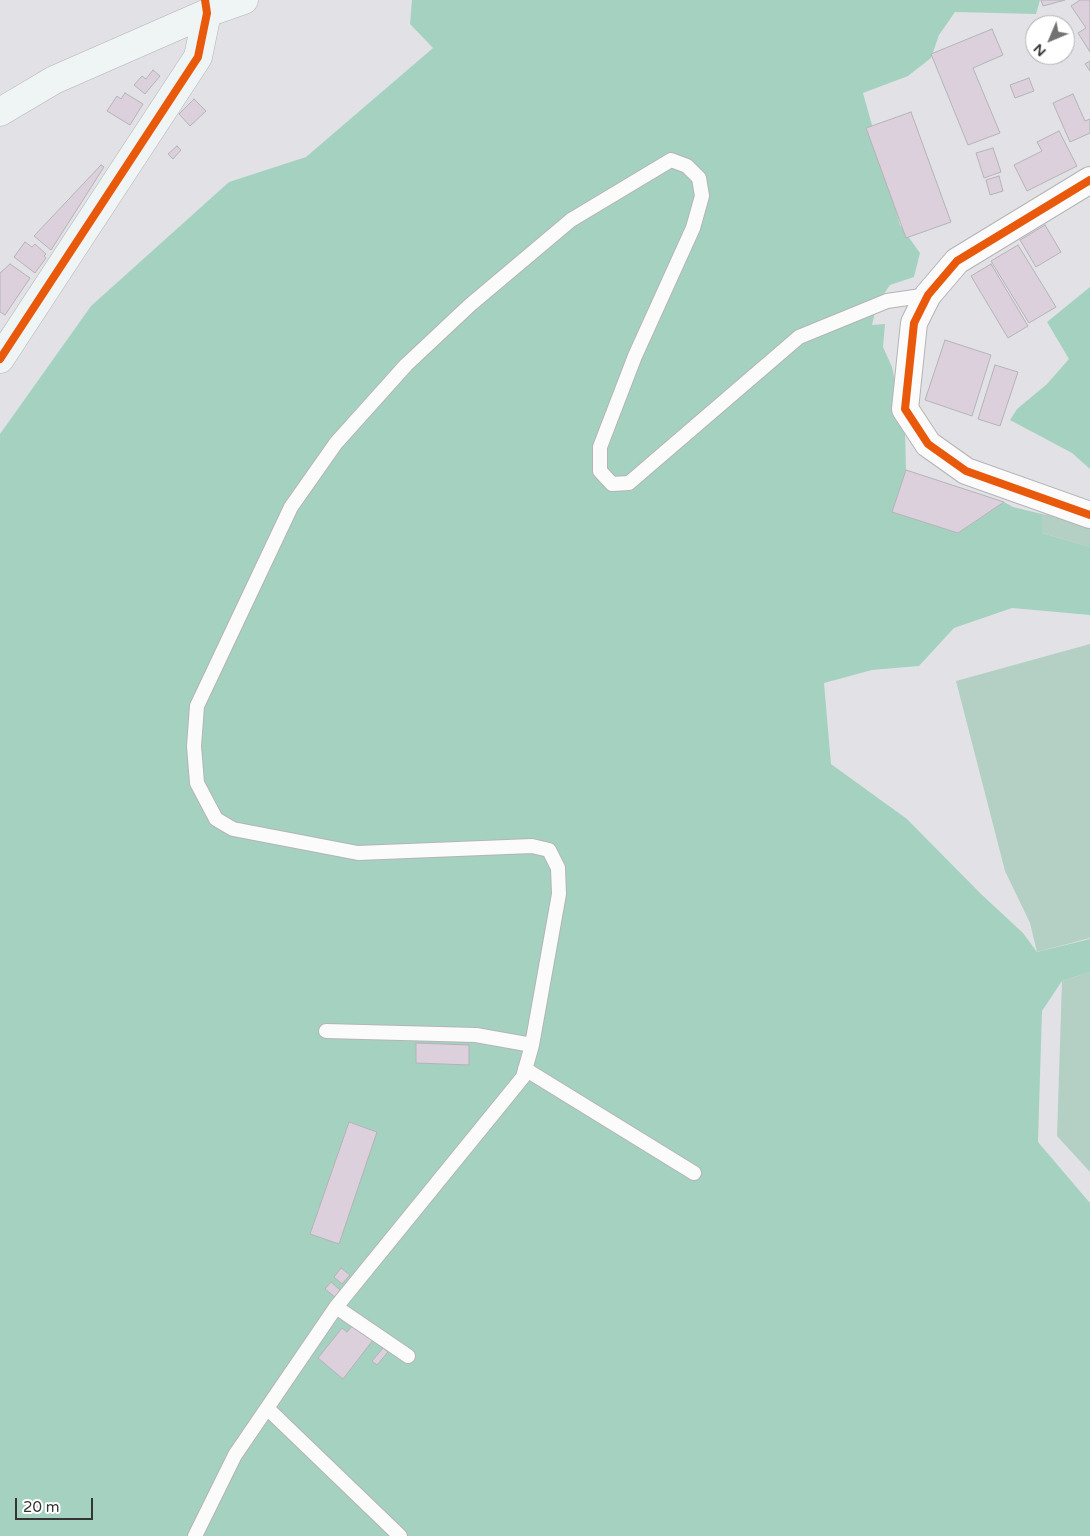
<!DOCTYPE html>
<html>
<head>
<meta charset="utf-8">
<style>
	body { margin:0 }
	#map { position:relative; width:1090px; height:1536px; overflow:hidden; background:#e2e2e6; font-family:"Varela Round",sans-serif }
	canvas { display:block }
	.north { position:absolute; left:1025px; top:15px; width:50px; height:50px; box-sizing:border-box; background:#fff; border:1px solid #aeaeaf; border-radius:50%; rotate:225deg; font-size:14px; font-weight:700; line-height:20px; text-align:center; color:#353537 }
	.north::after { content:''; display:block; margin:auto; width:18px; height:22px; background:#727274; clip-path:polygon(50% 0,100% 100%,50% 72%,0 100%) }
	.scale { position:absolute; left:15px; top:1498px; width:78px; height:22px; box-sizing:border-box; border:2px solid #353537; border-top:0; padding-left:6px; font-size:15px; line-height:18px; white-space:nowrap; color:#353537; -webkit-text-stroke:4px #fff; paint-order:stroke }
</style>
</head>
<body>
<div id="map">
<canvas width="1090" height="1536"></canvas>
<div class="north">N</div>
<div class="scale">20 m</div>
</div>
<script>
const ctx = document.querySelector('canvas').getContext('2d');
ctx.lineJoin = 'round';
function fill(path, color) { ctx.fillStyle = color; ctx.fill(path, 'evenodd'); }
const poly = rows => new Path2D(rows.map(r => 'M' + r).join(''));
function trace(path, color, width, dash) { ctx.strokeStyle = color; ctx.lineWidth = width; ctx.lineCap = dash ? 'butt' : 'round'; ctx.setLineDash(dash || []); ctx.stroke(path); }
fill(poly([
	[1042,514,1058,517,1090,529,1090,547,1042,533],
	[1090,644,1090,938,1037,952,1030,923,1005,871,956,681],
	[1090,972,1090,1172,1057,1136,1062,981]
]), '#b4d0c4');
fill(poly([
	[412,0,1040,0,1036,14,955,12,939,35,931,58,908,76,863,93,900,225,920,253,914,277,890,285,877,304,872,325,885,324,883,347,892,367,905,429,906,470,893,512,958,533,1004,502,1013,507,1042,514,1042,533,1090,547,1090,615,1012,608,954,628,919,666,872,670,824,683,831,764,907,819,981,894,1023,933,1037,952,1090,939,1090,972,1062,981,1042,1011,1038,1142,1090,1203,1090,1536,0,1536,0,434,91,306,229,182,306,157,433,48,410,24],
	[1090,287,1090,469,1072,453,1010,420,1017,409,1047,384,1069,359,1047,322]
]), '#a5d2c0');
const building = poly([
	[1041,0,1065,0,1043,6,1041,0],
	[1080,0,1090,0,1090,52,1078,33,1086,28,1071,6,1080,0],
	[992,29,1003,55,973,68,1000,133,968,145,931,54,992,29],
	[1090,61,1090,71,1085,64,1090,61],
	[153,70,160,76,145,94,134,85,142,76,146,79,153,70],
	[1029,78,1034,91,1015,98,1010,85,1029,78],
	[125,93,143,104,130,125,107,111,117,96,121,99,125,93],
	[1073,94,1085,121,1090,119,1090,133,1070,142,1053,103,1073,94],
	[194,99,206,111,190,126,179,114,194,99],
	[911,112,951,222,906,238,866,128,911,112],
	[1059,131,1077,166,1027,191,1014,165,1042,151,1037,142,1059,131],
	[177,146,181,150,173,159,168,154,177,146],
	[993,148,1001,172,984,178,976,153,993,148],
	[101,165,104,167,51,250,34,236,101,165],
	[999,176,1003,191,990,195,986,180,999,176],
	[1045,225,1061,252,1036,267,1020,240,1045,225],
	[25,242,32,247,35,244,46,254,44,256,46,258,35,273,14,257,25,242],
	[1018,245,1056,307,1029,323,991,261,1018,245],
	[10,264,30,278,5,315,0,312,0,273,10,264],
	[991,264,1028,326,1008,338,971,276,991,264],
	[945,340,991,355,972,416,925,400,945,340],
	[995,365,1018,372,1000,426,978,419,995,365],
	[906,470,1004,502,958,533,892,512,906,470],
	[416,1043,469,1045,469,1065,416,1063,416,1043],
	[349,1122,377,1132,339,1244,310,1234,349,1122],
	[341,1268,350,1275,342,1284,334,1277,341,1268],
	[331,1282,340,1290,335,1297,325,1289,331,1282],
	[354,1324,373,1340,343,1379,318,1358,342,1328,347,1332,354,1324],
	[383,1348,388,1352,377,1365,372,1361,383,1348]
]);
fill(building, '#dcd0dc');
trace(building, '#b4b3b6', 1);
const lane = poly([
	[326,1031,476,1035,532,1045],
	[525,1069,694,1173],
	[336,1307,408,1356],
	[267,1408,400,1536],
	[195,1536,235,1455,336,1307,523,1077,532,1045,559,894,558,868,549,850,532,846,358,853,233,829,216,819,197,783,194,746,197,706,291,507,336,443,406,365,470,305,571,220,671,160,687,166,699,178,702,196,693,228,635,356,600,447,600,471,612,484,629,483,799,337,887,301,928,295]
]);
const street = poly([
	[1090,180,957,261,928,295,914,323,905,409,928,444,966,471,1090,515]
]);
const secondary = poly([
	[0,112,54,80,207,13,244,0],
	[0,359,198,57,207,13]
]);
trace(lane, '#b4b4b7', 16);
trace(street, '#b4b4b7', 28);
trace(secondary, '#b4b4b7', 29);
trace(lane, '#fbfbfb', 14);
trace(street, '#fbfbfb', 26);
trace(secondary, '#eff4f4', 28);
trace(poly([
	[1090,180,957,261,928,295,914,323,905,409,928,444,966,471,1090,515],
	[0,359,198,57,207,13,205,0]
]), '#e8590c', 8);
</script>
</body>
</html>
